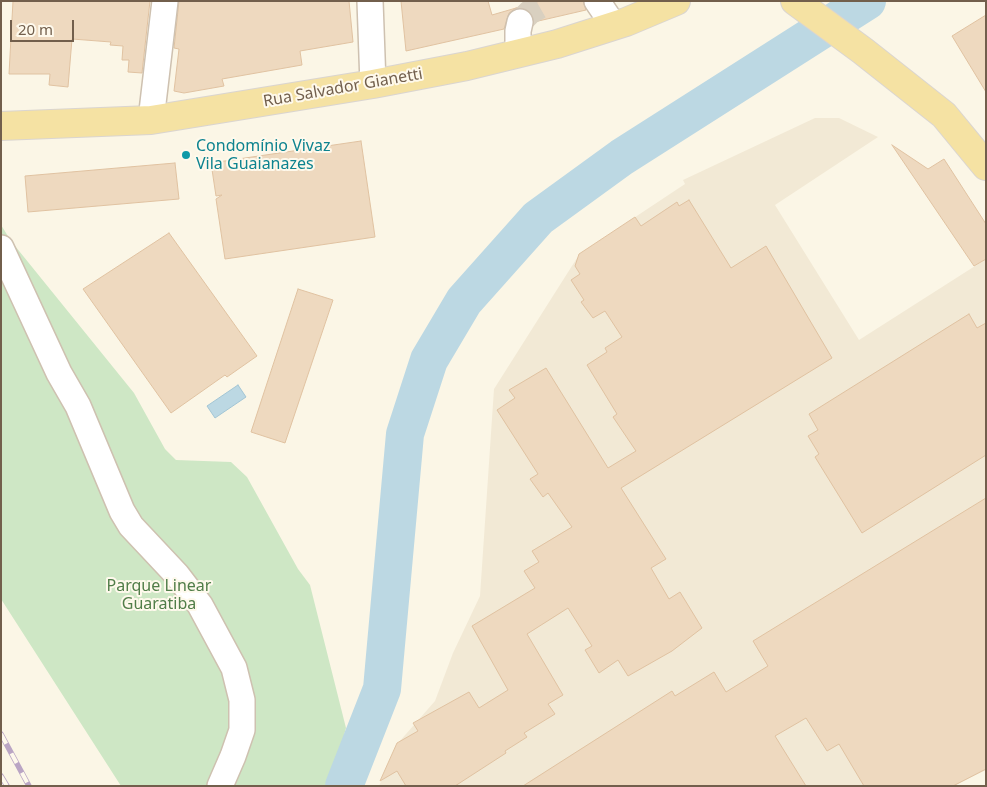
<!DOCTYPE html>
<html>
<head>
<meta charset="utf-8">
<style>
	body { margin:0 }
	#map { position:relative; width:987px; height:787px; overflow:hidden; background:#fbf6e6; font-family:"Noto Sans",sans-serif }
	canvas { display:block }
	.frame { position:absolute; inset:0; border:2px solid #725f4c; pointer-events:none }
	.scale { position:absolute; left:10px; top:20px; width:64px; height:22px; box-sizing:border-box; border:2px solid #725f4c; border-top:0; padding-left:6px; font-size:15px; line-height:18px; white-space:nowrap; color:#725f4c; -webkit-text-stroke:4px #fef9ec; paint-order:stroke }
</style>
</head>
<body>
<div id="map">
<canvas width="987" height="787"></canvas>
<div class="frame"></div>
<div class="scale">20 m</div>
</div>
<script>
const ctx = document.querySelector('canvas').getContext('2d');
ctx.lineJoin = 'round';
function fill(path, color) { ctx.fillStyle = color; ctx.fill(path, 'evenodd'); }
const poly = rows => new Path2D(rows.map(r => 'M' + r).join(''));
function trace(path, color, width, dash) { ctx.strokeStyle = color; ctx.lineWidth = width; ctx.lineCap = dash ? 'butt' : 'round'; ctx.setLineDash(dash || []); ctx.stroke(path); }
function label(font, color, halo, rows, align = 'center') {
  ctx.font = font + ' "Noto Sans",sans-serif'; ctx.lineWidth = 4; ctx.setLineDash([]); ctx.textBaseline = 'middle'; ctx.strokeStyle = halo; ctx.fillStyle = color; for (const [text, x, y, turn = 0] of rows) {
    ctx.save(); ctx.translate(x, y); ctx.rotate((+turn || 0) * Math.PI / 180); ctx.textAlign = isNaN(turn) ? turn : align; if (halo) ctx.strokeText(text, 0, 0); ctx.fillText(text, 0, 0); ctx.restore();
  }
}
fill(poly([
	[815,118,839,118,878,137,775,205,859,340,986,259,986,770,954,786,379,786,399,742,435,701,453,653,480,596,494,389,577,258,581,253,685,184,683,180]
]), '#f2e9d5');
fill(poly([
	[1,225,11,241,134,393,165,449,176,460,231,462,247,477,298,569,310,585,346,728,330,786,121,786,1,599]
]), '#cee7c5');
const water = poly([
	[238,385,246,397,215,418,207,406,238,385]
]);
fill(water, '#bcd8e3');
trace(water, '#a2c5d4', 1);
trace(poly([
	[344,786,382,689,405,434,429,360,464,301,538,218,622,157,867,1]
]), '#bcd8e3', 38);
const building = poly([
	[13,1,150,1,142,73,128,72,129,60,122,60,123,46,110,45,111,42,72,39,68,87,49,85,50,74,9,74,13,1],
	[179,1,349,1,353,42,300,51,302,65,222,79,224,86,184,93,174,91,179,49,174,48,179,1],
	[401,1,488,1,492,15,540,1,583,1,586,10,534,22,529,11,516,8,509,13,504,29,406,51,401,1],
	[986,15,986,92,952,36,986,15],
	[361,141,375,237,225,259,216,199,222,195,216,196,211,163,361,141],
	[892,145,928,169,944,159,986,224,986,259,974,266,892,145],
	[175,163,179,199,28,212,25,176,175,163],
	[689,200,731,268,766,246,832,358,621,488,666,559,651,568,669,599,680,592,702,628,672,651,628,676,618,660,599,673,585,650,592,646,568,608,527,634,563,695,548,704,555,714,524,733,527,737,505,751,506,753,455,786,406,786,397,771,380,781,397,743,418,731,413,723,469,692,479,708,508,690,472,626,535,588,524,571,539,562,532,551,572,527,548,493,543,497,530,479,538,474,497,410,515,398,509,390,546,368,608,468,636,451,613,417,617,414,587,365,607,352,605,348,622,337,605,311,593,318,581,302,584,300,571,280,580,274,575,266,579,254,635,217,641,226,677,202,679,206,689,200],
	[169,233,257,356,227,377,225,375,171,413,83,289,169,233],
	[298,289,333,300,285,443,251,432,298,289],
	[969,314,977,328,986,323,986,455,862,533,815,457,819,454,808,436,818,430,809,414,969,314],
	[986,498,986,769,953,786,864,786,839,744,827,751,806,718,775,736,806,786,523,786,672,691,675,696,714,672,726,692,768,666,753,641,986,498]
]);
fill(building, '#eed9bf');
trace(building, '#e0c2a1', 1);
trace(poly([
	[520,22,530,12,549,1]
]), '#d9d0c0', 25, [25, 12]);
const minor = poly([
	[370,1,373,84],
	[597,1,614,26],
	[518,53,518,31,520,22],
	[151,120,165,1],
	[1,248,59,373,78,406,122,511,131,526,177,575,200,605,234,668,242,700,242,730,233,756,220,786]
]);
const major = poly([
	[795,1,863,51,944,115,986,166],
	[1,126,151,120,373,84,467,66,557,44,626,22,676,1]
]);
trace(minor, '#cec1b0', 28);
trace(major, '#dad5d0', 30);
trace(minor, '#fff', 25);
trace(major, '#f5e2a3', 28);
const rail = poly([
	[1,734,29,786],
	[1,776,7,786]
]);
trace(rail, '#baa5c4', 5.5);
trace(rail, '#fef9ec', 4, [11]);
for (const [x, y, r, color] of [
	[186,155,5,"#0f9aa8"]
]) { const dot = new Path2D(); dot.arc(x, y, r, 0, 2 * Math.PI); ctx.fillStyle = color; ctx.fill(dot); trace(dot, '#fef9ec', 2); }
label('16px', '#725f4c', '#fef9ec', [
	["Rua Salvador Gianetti",343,88,-10]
]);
label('16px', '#0d838f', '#fef9ec', [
	["Condomínio Vivaz",196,146],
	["Vila Guaianazes",196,164]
], 'left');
label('16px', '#507d48', '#fef9ec', [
	["Parque Linear",159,586],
	["Guaratiba",159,604]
]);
</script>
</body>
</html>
